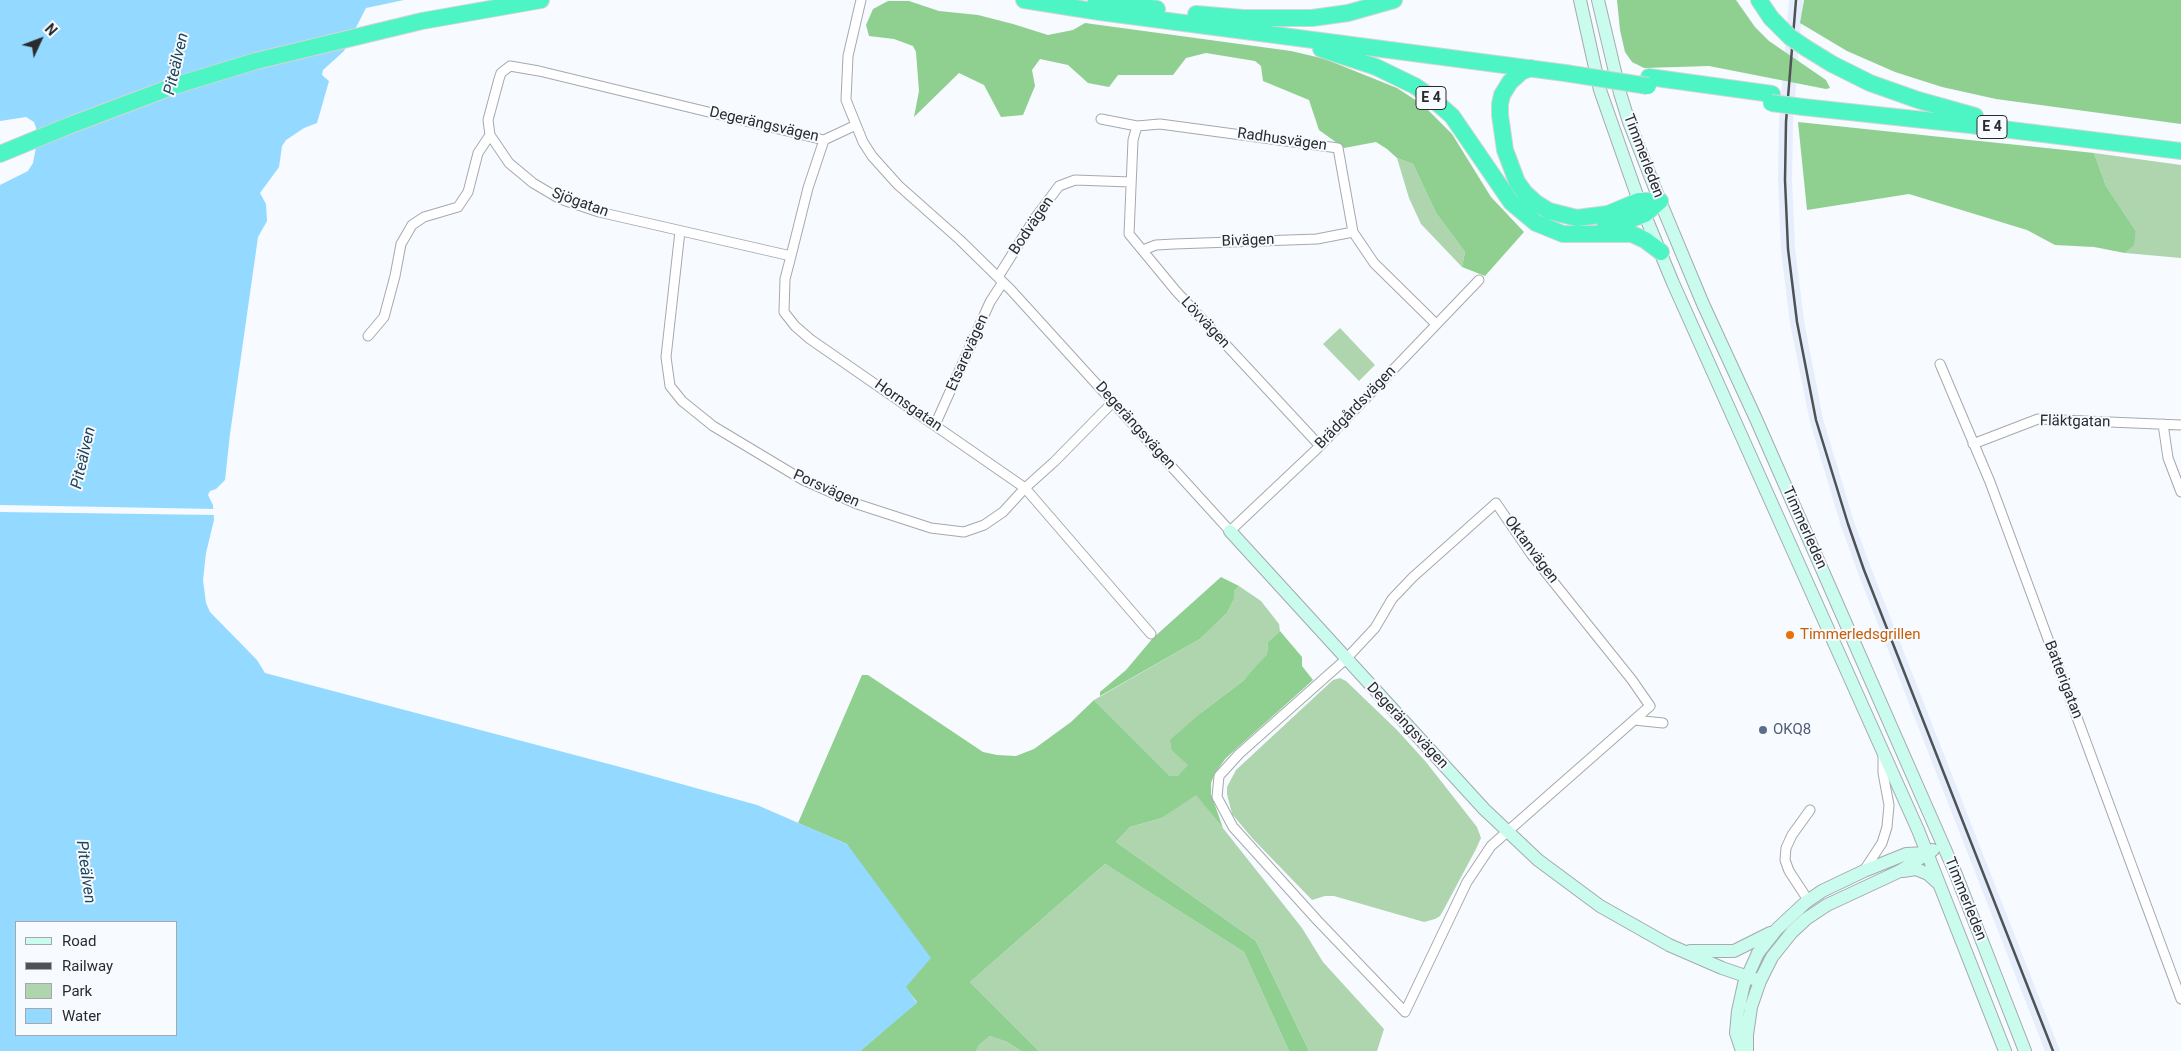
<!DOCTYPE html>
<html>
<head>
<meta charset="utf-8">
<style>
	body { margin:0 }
	#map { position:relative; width:2181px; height:1051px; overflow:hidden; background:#f7fafe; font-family:Roboto,sans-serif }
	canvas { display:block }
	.legend { position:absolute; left:15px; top:921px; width:162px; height:115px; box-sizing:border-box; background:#f7fafe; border:1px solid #a5a7aa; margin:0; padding:6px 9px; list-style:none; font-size:15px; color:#292b2d }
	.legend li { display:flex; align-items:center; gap:10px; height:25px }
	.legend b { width:25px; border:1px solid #a5a7aa }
	.north { position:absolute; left:15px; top:15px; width:50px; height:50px; -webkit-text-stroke:4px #f7fafe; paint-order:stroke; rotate:47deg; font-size:14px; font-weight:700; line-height:20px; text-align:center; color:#292b2d }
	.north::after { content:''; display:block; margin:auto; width:18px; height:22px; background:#292b2d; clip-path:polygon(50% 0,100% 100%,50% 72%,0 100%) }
</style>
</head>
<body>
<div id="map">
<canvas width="2181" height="1051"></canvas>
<ul class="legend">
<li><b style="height:6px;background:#c9fced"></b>Road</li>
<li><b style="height:6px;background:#4f5254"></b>Railway</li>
<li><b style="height:14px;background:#aed5ae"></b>Park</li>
<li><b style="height:14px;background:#94d9ff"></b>Water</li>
</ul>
<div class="north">N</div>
</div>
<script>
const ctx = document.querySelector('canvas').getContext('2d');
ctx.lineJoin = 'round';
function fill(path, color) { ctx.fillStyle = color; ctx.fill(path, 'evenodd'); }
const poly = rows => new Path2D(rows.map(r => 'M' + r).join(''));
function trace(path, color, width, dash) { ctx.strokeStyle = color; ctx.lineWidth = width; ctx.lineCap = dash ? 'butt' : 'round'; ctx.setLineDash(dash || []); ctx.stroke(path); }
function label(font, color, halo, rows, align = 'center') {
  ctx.font = font + ' Roboto,sans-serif'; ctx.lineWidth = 4; ctx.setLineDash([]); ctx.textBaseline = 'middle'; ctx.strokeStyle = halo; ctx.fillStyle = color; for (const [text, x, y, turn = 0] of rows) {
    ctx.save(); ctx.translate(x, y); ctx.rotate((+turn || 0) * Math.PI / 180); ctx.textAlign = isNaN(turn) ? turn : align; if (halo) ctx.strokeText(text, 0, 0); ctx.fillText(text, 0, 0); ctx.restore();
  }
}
fill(poly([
	[1789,0,1803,0,1793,122,1792,180,1795,248,1804,321,1823,419,1854,522,1871,568,2060,1051,2045,1051,1858,573,1841,526,1810,422,1790,323,1781,250,1778,180,1779,122]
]), '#e6eefc');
fill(poly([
	[2094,153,2181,165,2181,258,2125,253,2133,245,2136,231,2106,186],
	[1397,158,1413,164,1436,213,1465,252,1462,267,1421,224,1409,198],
	[1340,328,1375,365,1359,381,1323,344],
	[1239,586,1261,601,1279,624,1280,631,1268,642,1267,654,1257,666,1243,681,1202,712,1172,751,1189,765,1179,776,1170,776,1094,700,1200,639,1227,613,1234,599,1234,591],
	[1340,678,1346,681,1397,730,1426,762,1477,827,1481,838,1476,849,1444,909,1440,916,1435,919,1424,922,1334,896,1325,896,1312,900,1253,839,1232,814,1227,794,1227,787,1236,770,1333,680],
	[1196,794,1302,928,1323,962,1384,1029,1377,1051,1309,1051,1256,941,1116,842,1130,827,1162,818],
	[1105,864,1244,952,1289,1051,1039,1051,970,982],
	[990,1036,1007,1042,1021,1051,976,1051,979,1045]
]), '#aed5ae');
fill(poly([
	[1617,0,1736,0,1755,27,1769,41,1826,80,1830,88,1826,89,1709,66,1644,68,1632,62,1625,52,1620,30],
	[1804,0,2181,0,2181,124,1996,99,1942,87,1895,72,1847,51,1800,23],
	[888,1,909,1,939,11,978,15,1013,24,1048,35,1073,30,1085,23,1291,51,1325,59,1397,88,1423,105,1452,134,1491,197,1524,232,1485,276,1462,267,1465,252,1436,213,1413,164,1397,158,1387,149,1376,142,1344,148,1319,130,1309,100,1263,81,1261,66,1255,61,1206,53,1186,58,1173,75,1118,75,1109,87,1088,83,1068,65,1040,59,1032,70,1035,86,1023,115,1001,117,984,85,959,73,914,117,919,91,916,52,913,46,894,39,869,36,866,25,873,9],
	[1798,122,2094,153,2106,186,2136,231,2134,245,2125,253,2094,247,2055,245,2027,230,1909,194,1807,210],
	[1221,577,1239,586,1234,591,1234,599,1227,613,1200,639,1100,696,1100,692,1126,670,1153,638],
	[1280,631,1302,657,1302,666,1313,680,1226,758,1215,773,1211,783,1211,794,1223,828,1196,795,1162,818,1130,827,1116,842,1256,941,1309,1051,1289,1051,1244,952,1105,864,970,982,1039,1051,1021,1051,1007,1042,990,1036,979,1045,976,1051,860,1051,917,1002,906,988,847,844,798,823,862,675,868,675,983,752,997,755,1016,756,1034,749,1071,722,1094,700,1170,776,1178,776,1188,765,1172,751,1170,740,1202,712,1243,681,1267,654,1268,642]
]), '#8fcf90');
fill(poly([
	[0,0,404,0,366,8,344,51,323,70,322,75,329,81,317,123,304,128,286,140,282,146,279,167,260,193,266,204,267,221,258,237,230,434,225,480,216,489,210,491,208,495,213,505,214,520,206,553,203,580,206,603,210,612,257,660,265,673,620,767,757,805,847,844,931,958,906,987,917,1003,860,1051,0,1051,0,185,28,171,33,163,36,147,36,128,34,122,26,117,0,121],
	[16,922,176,922,176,1035,16,1035]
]), '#94d9ff');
fill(poly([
	[0,505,216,509,217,515,0,512]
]), '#f7fafe');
const street = poly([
	[861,0,848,56,846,100,863,142,872,156,898,185,960,240,1011,290,1230,531,1320,446,1479,280],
	[1101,119,1137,126],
	[490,135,488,120,499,79,501,73,510,66,539,71,824,140,856,125],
	[824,140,808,188,791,256,785,279,784,312,795,326,810,339,1025,488,1151,634],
	[680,231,666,357,670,386,682,401,713,426,803,480,857,504,931,528,964,532,984,525,1003,512,1025,488,1054,462,1113,402],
	[1143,250,1156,245,1174,244,1317,239,1353,232],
	[998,277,1035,218,1059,186,1075,180,1131,182],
	[368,336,384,317,395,276,401,244,412,225,424,217,458,207,468,192,478,153,490,135,509,163,533,183,560,199,599,212,791,256],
	[1940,364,1990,482,2181,999],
	[2163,424,2168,458,2181,492],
	[935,425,990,302,1003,282],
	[1973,444,2038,419,2181,425],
	[1320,446,1176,291,1129,234,1133,140,1137,126,1160,124,1338,148,1353,232,1374,263,1436,324],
	[1496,503,1531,554,1632,680,1650,706,1491,846,1467,882,1405,1012,1317,920,1233,827,1217,797,1219,776,1239,754,1346,659,1375,628,1392,599,1413,577,1496,503],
	[1634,720,1663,723],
	[1865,869,1882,843,1887,827,1889,805,1883,773,1883,756],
	[1808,900,1789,871,1785,860,1786,848,1792,835,1810,810]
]);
const secondary = poly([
	[1580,0,1600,90,1639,201,1673,283,1918,830,2005,1051],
	[1598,0,1620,93,1629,122,1660,201,1703,304,1756,419,1955,872,2025,1051],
	[1230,531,1484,809,1538,860,1600,906,1669,945,1722,968,1760,981],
	[1903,871,1916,869,1928,874,1938,883],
	[1690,951,1734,951,1770,933],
	[1742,1051,1736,1033,1738,1011,1744,984,1758,953,1777,929,1806,902,1822,891,1864,871,1906,854,1927,853],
	[1747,1051,1747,1035,1751,1007,1760,981,1772,957,1792,932,1806,919,1827,905,1900,871,1933,850]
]);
const highway = poly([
	[1024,0,1100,12,1565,73],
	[1096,0,1157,9],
	[1759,0,1771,18],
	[1196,14,1243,18,1312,18,1348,13,1394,0],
	[1806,48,1832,64,1870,83,1918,100,1975,116],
	[1321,49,1376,67,1415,86,1428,95,1452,116,1511,202,1536,223,1563,234,1632,234,1645,240,1661,252],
	[1531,68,1521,72,1510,82,1502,95,1500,104,1500,115,1505,150,1517,182,1525,193,1536,203,1549,211,1577,218,1608,214,1639,201,1660,201],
	[1649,77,1772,94],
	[1803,107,1970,125,2181,151],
	[0,154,68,126,174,86,256,61,422,21,541,0],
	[1604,229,1645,214,1660,201]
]);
trace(street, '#a5a9b0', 11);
trace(secondary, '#a5a9b0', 14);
trace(highway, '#d4d5d5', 18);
trace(street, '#fff', 9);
trace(secondary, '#c9fced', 12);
trace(highway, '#4cf5c3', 16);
trace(poly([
	[1796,0,1786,122,1785,180,1788,249,1797,322,1816,420,1848,524,1864,570,2053,1051]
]), '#4f5254', 2.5);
const highwayBridge = poly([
	[1771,18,1790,37,1806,48],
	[1565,73,1648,86],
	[1771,103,1803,107]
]);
trace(highwayBridge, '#d4d5d5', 18, []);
trace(highwayBridge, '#4cf5c3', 16);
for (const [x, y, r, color] of [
	[1790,635,5,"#e8710a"],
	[1763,730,5,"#5c6f8a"]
]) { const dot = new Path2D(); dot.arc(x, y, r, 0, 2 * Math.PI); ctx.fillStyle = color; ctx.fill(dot); trace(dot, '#f7fafe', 2); }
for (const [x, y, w] of [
	[1431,98,30],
	[1992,127,30]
]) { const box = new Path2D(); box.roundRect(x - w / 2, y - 11.5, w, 23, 4); ctx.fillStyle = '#f7fafe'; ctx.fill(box); trace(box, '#292b2d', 1); }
label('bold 14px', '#292b2d', null, [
	["E 4",1431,98],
	["E 4",1992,127]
]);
label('15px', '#292b2d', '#f7fafe', [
	["Degerängsvägen",764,125,13],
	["Radhusvägen",1282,140,8],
	["Timmerleden",1643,156,69],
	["Sjögatan",580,203,20],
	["Bodvägen",1032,226,-56],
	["Bivägen",1248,241,-2],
	["Lövvägen",1205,323,47],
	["Etsarevägen",968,353,-66],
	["Hornsgatan",908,406,35],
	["Brädgårdsvägen",1356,408,-46],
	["Fläktgatan",2075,422,1],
	["Degerängsvägen",1135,426,48],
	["Porsvägen",826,489,24],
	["Timmerleden",1804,528,66],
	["Oktanvägen",1531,550,53],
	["Batterigatan",2063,680,69],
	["Degerängsvägen",1407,726,47],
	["Timmerleden",1965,899,68]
]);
label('15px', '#c56008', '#f7fafe', [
	["Timmerledsgrillen",1800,635]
], 'left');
label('15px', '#4e5e75', '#f7fafe', [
	["OKQ8",1773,730]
], 'left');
label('italic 16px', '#20465a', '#f7fafe', [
	["Piteälven",177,64,-77],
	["Piteälven",84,458,-77],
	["Piteälven",85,872,82]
]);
</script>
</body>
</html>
